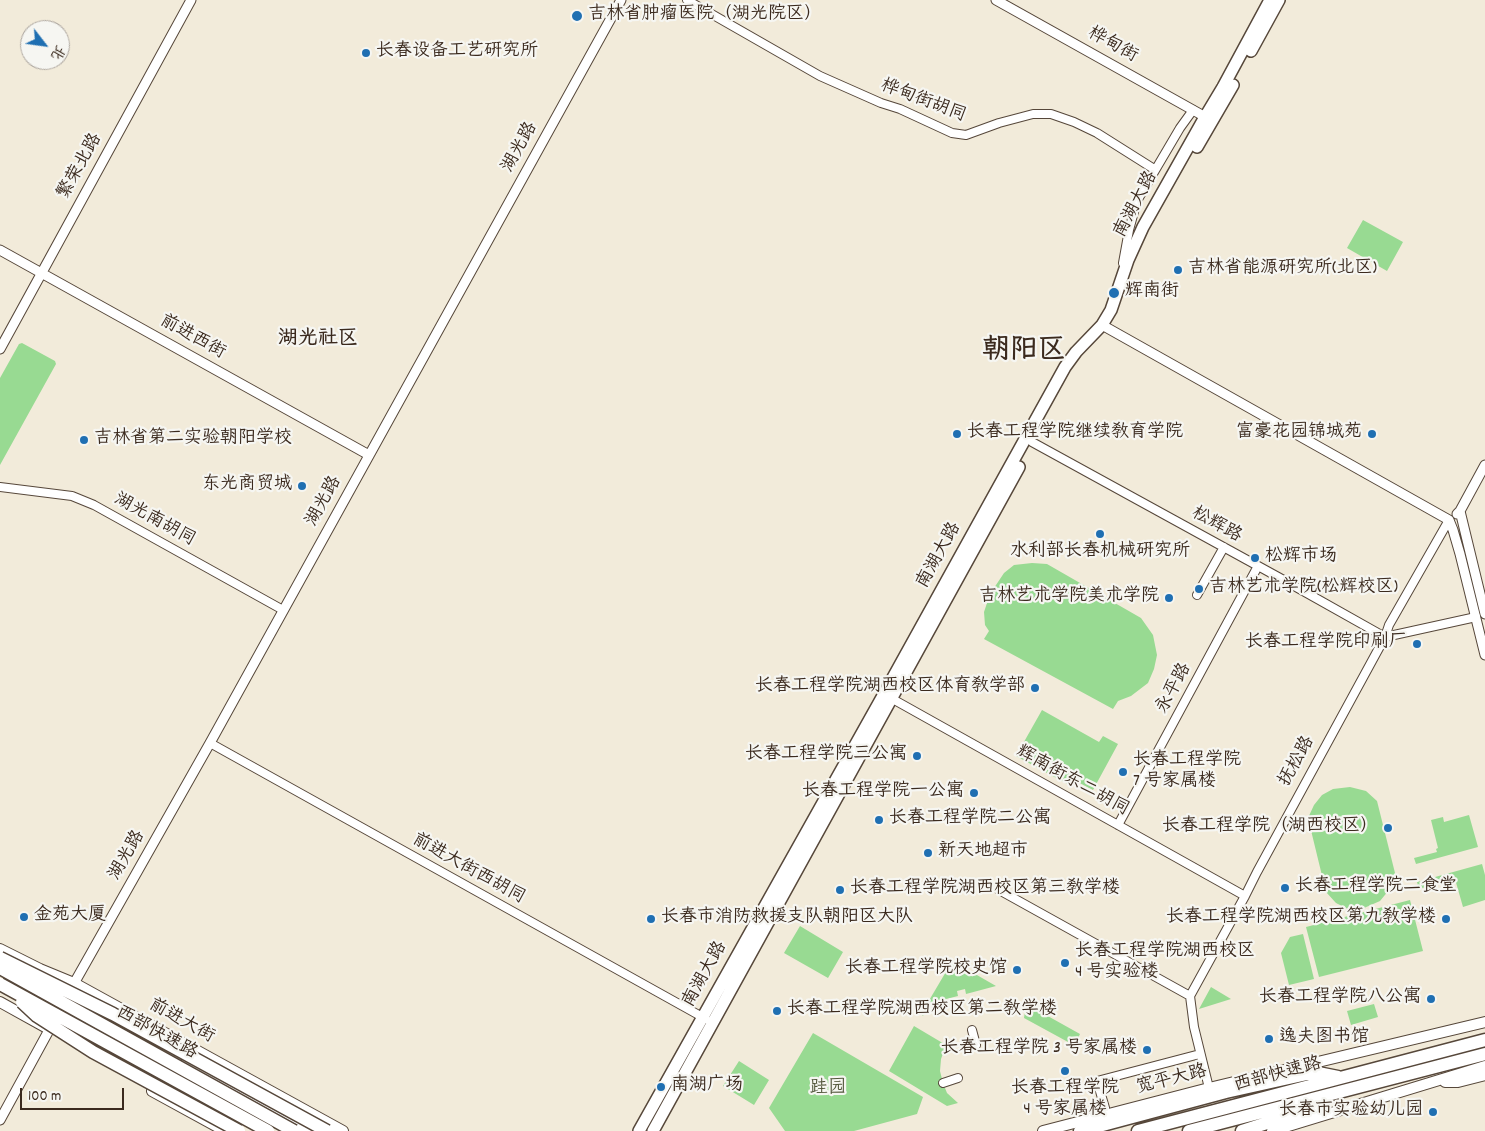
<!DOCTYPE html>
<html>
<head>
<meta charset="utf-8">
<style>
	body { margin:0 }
	#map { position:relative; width:1485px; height:1131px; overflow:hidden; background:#f2ebda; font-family:Dekko,"LXGW WenKai TC",sans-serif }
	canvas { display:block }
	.north { position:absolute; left:20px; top:20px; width:50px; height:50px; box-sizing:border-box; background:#f6f6f2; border:1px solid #aba49d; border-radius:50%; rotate:120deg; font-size:14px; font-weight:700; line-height:20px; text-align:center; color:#3b2a1e }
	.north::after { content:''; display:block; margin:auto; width:18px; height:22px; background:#1f6fb2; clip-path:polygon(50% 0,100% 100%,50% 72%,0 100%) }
	.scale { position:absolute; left:20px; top:1088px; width:104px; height:22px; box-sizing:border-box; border:2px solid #3b2a1e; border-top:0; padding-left:6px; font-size:15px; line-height:18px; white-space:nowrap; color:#3b2a1e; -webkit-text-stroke:4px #f6f6f2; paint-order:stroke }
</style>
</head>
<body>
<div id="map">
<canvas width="1485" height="1131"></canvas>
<div class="north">北</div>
<div class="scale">100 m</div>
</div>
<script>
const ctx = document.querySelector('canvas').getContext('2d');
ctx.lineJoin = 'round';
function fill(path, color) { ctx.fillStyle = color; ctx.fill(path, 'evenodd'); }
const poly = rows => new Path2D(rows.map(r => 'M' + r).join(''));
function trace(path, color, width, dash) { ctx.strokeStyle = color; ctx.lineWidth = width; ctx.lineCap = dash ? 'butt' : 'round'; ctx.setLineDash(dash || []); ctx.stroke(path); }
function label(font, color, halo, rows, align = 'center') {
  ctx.font = font + ' Dekko,"LXGW WenKai TC",sans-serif'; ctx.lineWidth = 4.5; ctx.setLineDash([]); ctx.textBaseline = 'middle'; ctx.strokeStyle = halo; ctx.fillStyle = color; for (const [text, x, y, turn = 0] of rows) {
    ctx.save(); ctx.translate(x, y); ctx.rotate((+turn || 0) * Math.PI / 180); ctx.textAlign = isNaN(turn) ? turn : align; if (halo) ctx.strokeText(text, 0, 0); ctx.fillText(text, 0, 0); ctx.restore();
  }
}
fill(poly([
	[1363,220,1403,242,1387,271,1347,248],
	[22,343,55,361,56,364,0,465,0,378,19,344],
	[1032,563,1047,564,1141,618,1153,635,1157,655,1154,669,1148,683,1131,696,1118,701,1113,709,984,639,989,631,985,625,984,612,990,594,1004,573,1014,565],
	[1042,710,1099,742,1103,736,1118,744,1093,790,1072,779,1069,785,1016,756],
	[1350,787,1366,791,1377,801,1396,877,1389,890,1380,901,1364,908,1348,909,1336,903,1326,892,1308,818,1314,805,1322,795,1333,789],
	[1469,815,1478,847,1416,864,1414,858,1437,852,1436,849,1438,848,1431,820,1443,817,1444,822],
	[1482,864,1485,875,1485,900,1463,907,1455,879,1419,889,1417,882],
	[1410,900,1423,951,1319,977,1306,927],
	[800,926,843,952,828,978,784,953],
	[1303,934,1314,979,1289,985,1281,953,1290,937],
	[956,963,996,986,966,994,965,989,957,991,958,996,930,1003,923,1016,921,1014,950,965],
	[1211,987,1231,999,1199,1009],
	[1374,1004,1378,1017,1351,1025,1347,1011],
	[1028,1005,1080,1034,1077,1040,1068,1042,1024,1018,1025,1011],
	[914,1026,946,1045,941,1059,940,1071,943,1083,947,1093,958,1103,947,1106,889,1071],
	[813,1033,923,1097,917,1114,854,1131,785,1131,769,1108],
	[739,1061,769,1080,754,1105,723,1086]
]), '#98da92');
const minor = poly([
	[687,0,820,76,881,103,900,109,952,133,966,135,999,123,1033,114,1051,114,1074,122,1097,133,1154,169],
	[1123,263,1129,230,1137,201,1180,128,1193,110],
	[1032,442,1280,578,1385,637,1476,617],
	[0,487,72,496,94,505,283,610],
	[1197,595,1224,547],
	[889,697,1245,896],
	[210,743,706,1019],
	[1118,825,1258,566],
	[999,890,1190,996],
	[972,1030,976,1045],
	[943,1083,958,1078],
	[1209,1088,1194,1027,1190,996,1245,896,1257,872,1385,637,1389,625,1449,520],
	[1105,1108,1097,1081,1200,1054]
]);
const tertiary = poly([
	[996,0,1209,119],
	[0,250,369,455],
	[1102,325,1449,520],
	[0,349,191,0],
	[1460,511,1485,614],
	[1457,514,1460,511,1485,465],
	[1449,520,1453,530,1460,554,1485,655],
	[72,987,210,743,621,0],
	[0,1120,66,999]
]);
const secondary = poly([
	[0,949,40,969,74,983,343,1131],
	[0,1002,45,1027],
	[1445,1082,1458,1082,1485,1075],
	[152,1091,225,1131],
	[1043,1131,1209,1088,1485,1022],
	[1272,1131,1485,1066]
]);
const primary = poly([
	[1251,51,1279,0],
	[1197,147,1233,85],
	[186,1064,307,1131],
	[639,1131,884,694,1065,367,1076,352,1102,325,1111,310,1128,260,1143,227,1205,117,1223,87,1270,0],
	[653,1131,1019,467]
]);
const trunk = poly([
	[1080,1131,1226,1092,1307,1074,1318,1073,1338,1077],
	[1138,1131,1485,1040],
	[1189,1131,1485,1054],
	[1242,1131,1295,1114,1322,1103]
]);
trace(minor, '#56473a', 10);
trace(tertiary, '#56473a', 11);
trace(secondary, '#56473a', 12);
trace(primary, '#56473a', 14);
trace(trunk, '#56473a', 15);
trace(minor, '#fff', 8);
trace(tertiary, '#fff', 9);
trace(secondary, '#fff', 10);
trace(primary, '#fff', 11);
trace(trunk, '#fff', 12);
const trunkBridge = poly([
	[0,958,113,1014,327,1131],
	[0,968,294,1131],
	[0,984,268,1131],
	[22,1002,37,1016,93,1052,239,1131]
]);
trace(trunkBridge, '#56473a', 15, []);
trace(trunkBridge, '#fff', 12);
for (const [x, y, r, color] of [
	[577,16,6,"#1f6fb2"],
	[366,53,5,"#1f6fb2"],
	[1178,270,5,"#1f6fb2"],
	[1114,293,6,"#1f6fb2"],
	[957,434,5,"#1f6fb2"],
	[1372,434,5,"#1f6fb2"],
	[84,440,5,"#1f6fb2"],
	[302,486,5,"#1f6fb2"],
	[1100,534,5,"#1f6fb2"],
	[1255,558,5,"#1f6fb2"],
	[1199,589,5,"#1f6fb2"],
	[1169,598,5,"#1f6fb2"],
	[1417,644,5,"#1f6fb2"],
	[1035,688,5,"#1f6fb2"],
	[917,756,5,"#1f6fb2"],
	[1123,772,5,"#1f6fb2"],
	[974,793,5,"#1f6fb2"],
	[879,820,5,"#1f6fb2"],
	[1388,828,5,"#1f6fb2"],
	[928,853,5,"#1f6fb2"],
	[1285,888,5,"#1f6fb2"],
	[840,890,5,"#1f6fb2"],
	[24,917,5,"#1f6fb2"],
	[651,919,5,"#1f6fb2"],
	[1446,919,5,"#1f6fb2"],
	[1065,963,5,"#1f6fb2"],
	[1017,970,5,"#1f6fb2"],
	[1431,999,5,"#1f6fb2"],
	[777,1011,5,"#1f6fb2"],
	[1269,1039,5,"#1f6fb2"],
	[1147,1050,5,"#1f6fb2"],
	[1065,1071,5,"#1f6fb2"],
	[661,1087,5,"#1f6fb2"],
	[1433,1112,5,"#1f6fb2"]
]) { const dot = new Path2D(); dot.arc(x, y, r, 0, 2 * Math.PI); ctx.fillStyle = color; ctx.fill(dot); trace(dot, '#f6f6f2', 2); }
label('18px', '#3b2a1e', '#f6f6f2', [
	["吉林省肿瘤医院（湖光院区）",588,16],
	["长春设备工艺研究所",376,53],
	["吉林省能源研究所(北区)",1188,270],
	["辉南街",1125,293],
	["长春工程学院继续教育学院",967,434],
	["富豪花园锦城苑",1362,434,"right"],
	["吉林省第二实验朝阳学校",94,440],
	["东光商贸城",292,486,"right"],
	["水利部长春机械研究所",1100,553,"center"],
	["松辉市场",1265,558],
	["吉林艺术学院(松辉校区)",1209,589],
	["吉林艺术学院美术学院",1159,598,"right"],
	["长春工程学院印刷厂",1407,644,"right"],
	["长春工程学院湖西校区体育教学部",1025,688,"right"],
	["长春工程学院三公寓",907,756,"right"],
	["长春工程学院",1133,762],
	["7 号家属楼",1133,783],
	["长春工程学院一公寓",964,793,"right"],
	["长春工程学院二公寓",889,820],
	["长春工程学院（湖西校区）",1378,828,"right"],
	["新天地超市",938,853],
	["长春工程学院二食堂",1295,888],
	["长春工程学院湖西校区第三教学楼",850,890],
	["金苑大厦",34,917],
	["长春市消防救援支队朝阳区大队",661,919],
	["长春工程学院湖西校区第九教学楼",1436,919,"right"],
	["长春工程学院湖西校区",1075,953],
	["4 号实验楼",1075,974],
	["长春工程学院校史馆",1007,970,"right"],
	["长春工程学院八公寓",1421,999,"right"],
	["长春工程学院湖西校区第二教学楼",787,1011],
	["逸夫图书馆",1279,1039],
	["长春工程学院 3 号家属楼",1137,1050,"right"],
	["南湖广场",671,1087],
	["长春工程学院",1065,1090,"center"],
	["4 号家属楼",1065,1111,"center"],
	["长春市实验幼儿园",1423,1112,"right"]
], 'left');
label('18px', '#3b2a1e', '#f6f6f2', [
	["桦甸街",1112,46,29],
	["桦甸街胡同",923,102,21],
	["湖光路",521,148,-61],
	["繁荣北路",81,167,-61],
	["南湖大路",1137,205,-62],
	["前进西街",192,338,29],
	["湖光路",325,502,-61],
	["湖光南胡同",154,521,29],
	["松辉路",1216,526,29],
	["南湖大路",940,556,-61],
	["永平路",1175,689,-62],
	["抚松路",1298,762,-61],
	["辉南街东二胡同",1072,782,29],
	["湖光路",128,856,-60],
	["前进大街西胡同",468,870,29],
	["南湖大路",706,975,-61],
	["前进大街",181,1022,29],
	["西部快速路",156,1034,29],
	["西部快速路",1278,1076,-15],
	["宽平大路",1172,1081,-14]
]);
label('18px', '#52563b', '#f6f6f2', [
	["跬园",828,1090]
]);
label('bold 20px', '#3b2a1e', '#f6f6f2', [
	["湖光社区",318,340]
]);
label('bold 28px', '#3b2a1e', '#f6f6f2', [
	["朝阳区",1024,353]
]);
</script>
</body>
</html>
